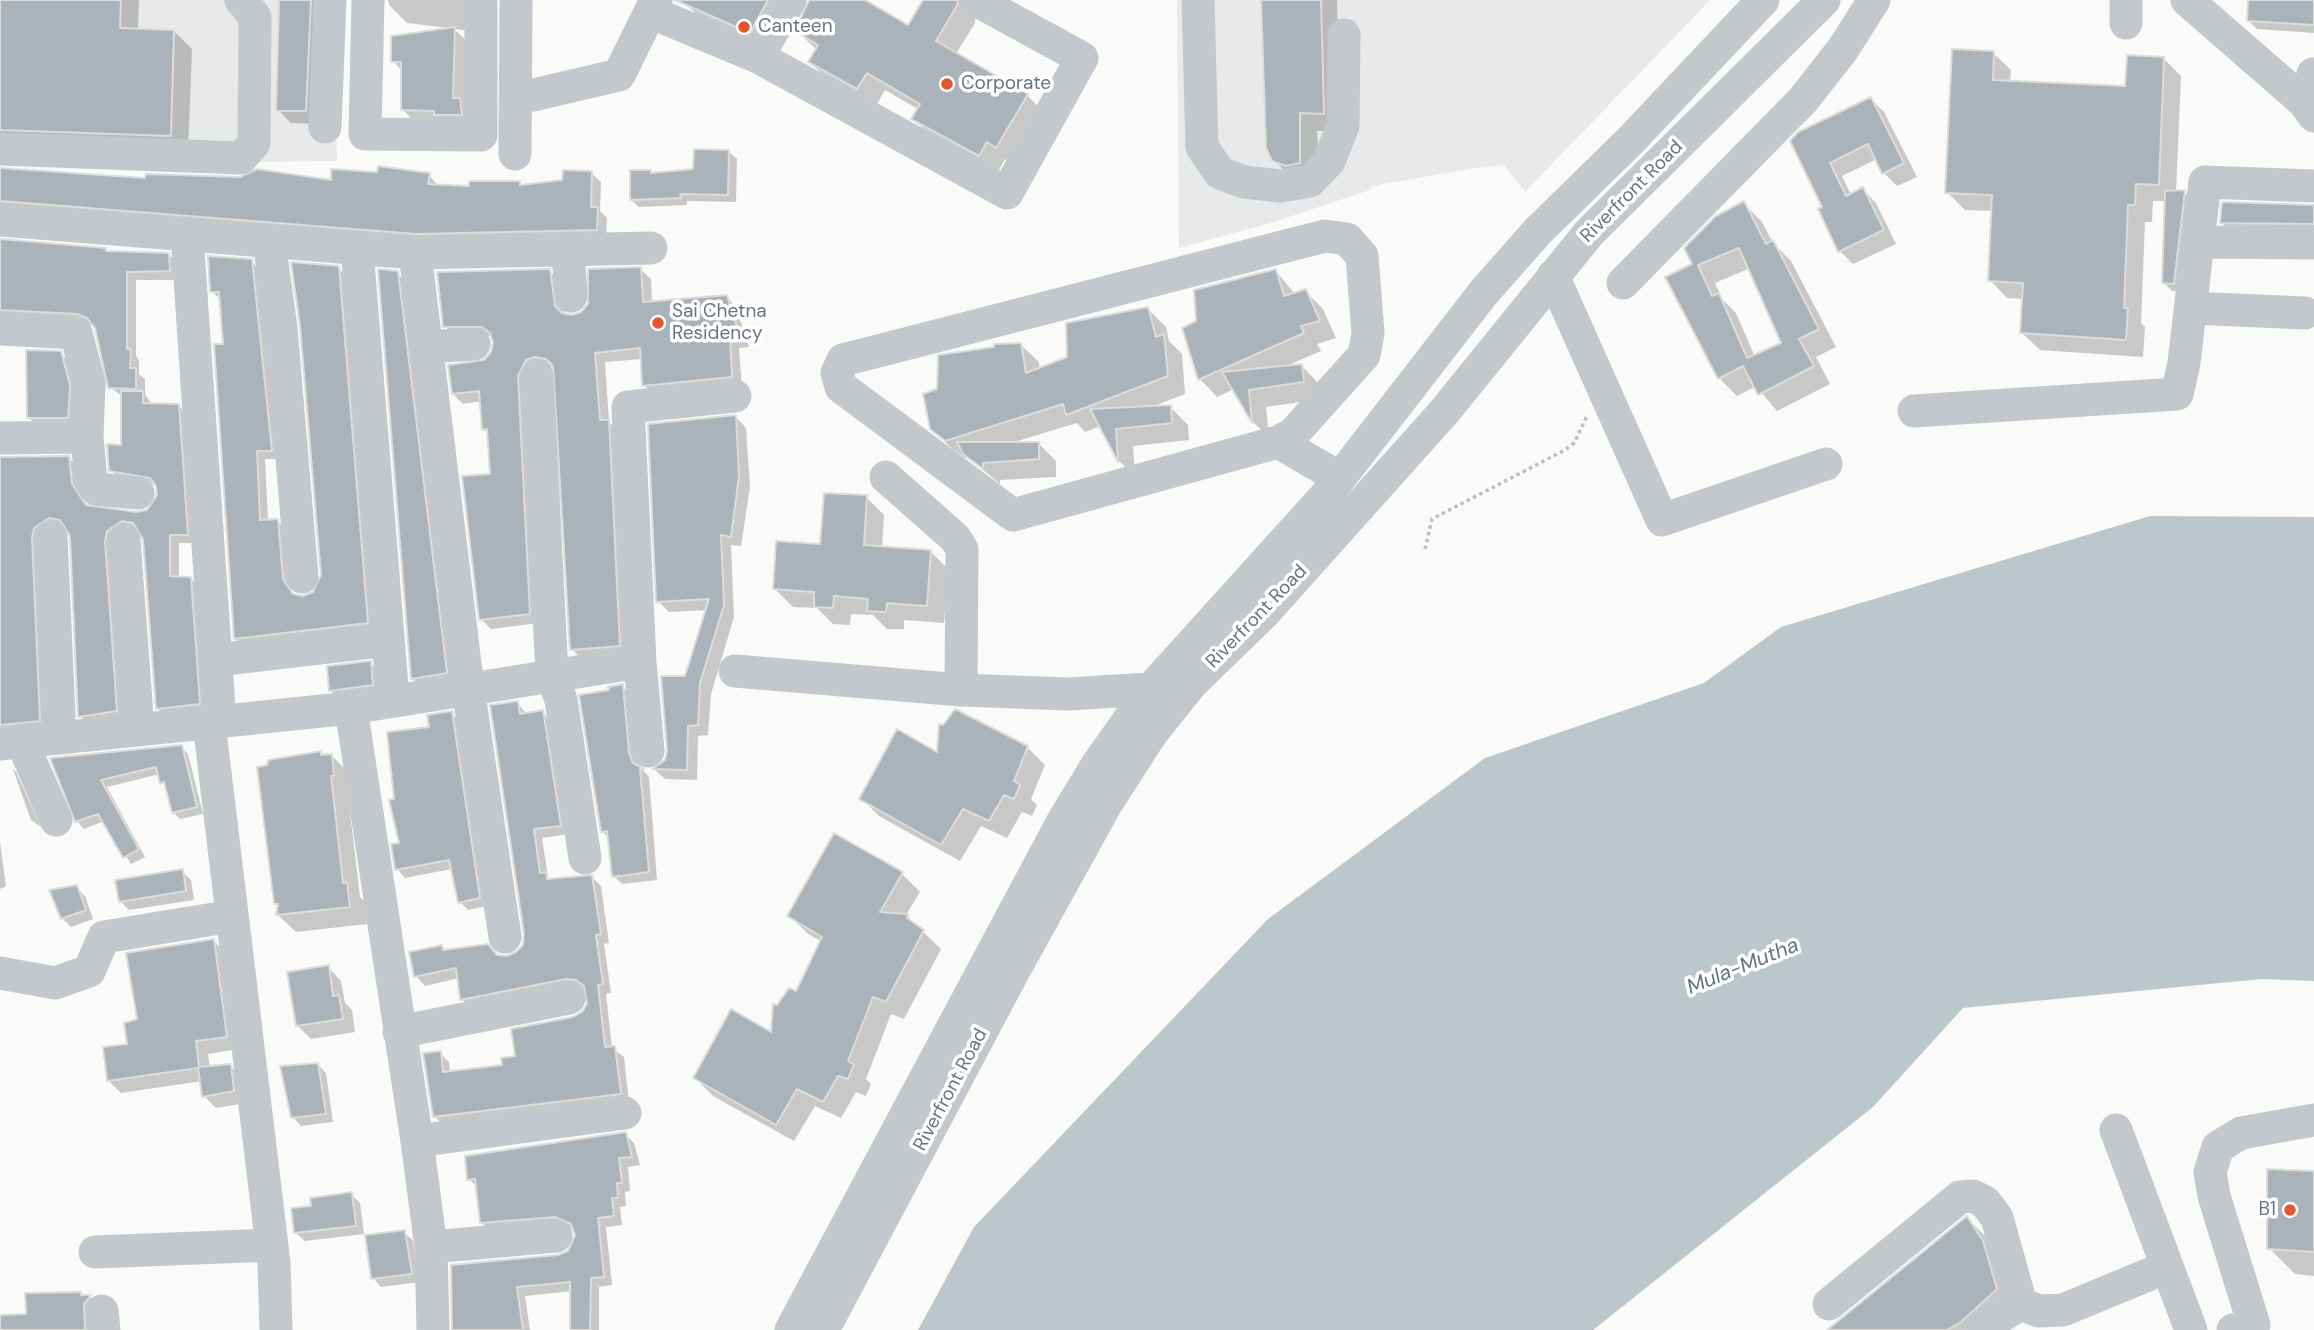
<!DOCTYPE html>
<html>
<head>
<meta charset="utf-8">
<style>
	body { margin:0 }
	canvas { display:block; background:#fafaf8 }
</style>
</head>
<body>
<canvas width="2314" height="1330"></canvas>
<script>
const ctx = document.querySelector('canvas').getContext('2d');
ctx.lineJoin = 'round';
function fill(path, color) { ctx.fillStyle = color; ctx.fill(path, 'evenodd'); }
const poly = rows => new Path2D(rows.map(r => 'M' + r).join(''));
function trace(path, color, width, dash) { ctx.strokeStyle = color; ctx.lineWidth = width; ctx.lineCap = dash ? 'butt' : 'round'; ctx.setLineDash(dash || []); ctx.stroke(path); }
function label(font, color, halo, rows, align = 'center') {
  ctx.font = font + ' "DM Sans",sans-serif'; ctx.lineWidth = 7; ctx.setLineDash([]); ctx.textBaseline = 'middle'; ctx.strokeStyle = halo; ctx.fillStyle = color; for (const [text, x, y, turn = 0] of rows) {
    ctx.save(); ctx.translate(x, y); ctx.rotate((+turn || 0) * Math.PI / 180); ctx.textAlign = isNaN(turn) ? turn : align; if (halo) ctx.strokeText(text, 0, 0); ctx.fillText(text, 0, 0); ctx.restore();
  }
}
fill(poly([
	[0,0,334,0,337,161,171,163,0,153],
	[1177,0,1710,0,1525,192,1504,165,1470,169,1372,186,1370,190,1274,222,1179,248]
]), '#e8e9e9');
fill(poly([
	[2150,516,2314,517,2314,981,2261,979,1963,1008,1873,1107,1593,1330,918,1330,974,1227,1268,919,1485,758,1704,683,1781,627]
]), '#bbc7cb');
fill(poly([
	[0,0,139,0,138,30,174,31,192,49,188,153,0,155],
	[281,0,326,0,319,124,291,123,278,110],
	[388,0,473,0,472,31,454,29,472,46,471,110,454,133,420,127,402,109,402,71,393,61,449,28,407,23,389,5],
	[691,0,802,0,768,49,706,24,688,6],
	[811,0,863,0,909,27,925,0,959,0,975,16,975,23,956,54,1027,95,1044,113,1015,164,1005,159,998,172,931,136,913,118,918,109,885,90,876,106,828,80,810,62,817,50,797,31],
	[1263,0,1337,0,1341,131,1317,131,1320,178,1292,178,1274,160],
	[2250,0,2314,0,2314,33,2257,29,2249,21],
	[1993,53,2011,70,2010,82,2127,87,2163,58,2181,76,2176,192,2184,192,2193,201,2182,292,2172,291,2164,283,2166,201,2153,201,2152,222,2145,222,2141,323,2145,327,2143,357,2040,350,2022,333,2024,299,2007,298,1990,280,1993,211,1965,210,1947,192],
	[1871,99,1884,112,1917,177,1897,186,1884,173,1877,159,1842,176,1851,195,1863,190,1876,203,1896,244,1853,264,1840,251,1825,207,1792,141],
	[729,152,737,159,736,202,687,201,687,205,639,207,631,200,651,171,654,175,695,171],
	[0,170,147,180,332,182,429,175,438,186,471,188,564,182,591,173,601,182,600,211,607,218,606,239,426,242,0,213],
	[1744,204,1762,222,1773,243,1791,261,1836,347,1816,357,1830,384,1777,411,1756,386,1737,396,1719,378,1694,264],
	[1750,268,1784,344,1755,357,1736,313,1722,299,1715,283],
	[2314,207,2314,232,2230,231,2221,222],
	[0,241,105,249,109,253,168,254,178,264,179,280,136,280,136,356,139,360,139,374,145,379,145,394,152,405,178,405,188,415,197,543,179,543,179,578,190,578,200,588,208,713,167,717,157,708,142,531,123,533,126,720,89,725,80,716,72,536,69,528,60,527,49,729,8,734,0,726,0,459,69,458,78,468,81,495,89,508,136,514,155,506,159,494,157,485,121,480,111,470,123,447,123,397,110,387,95,325,0,324],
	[251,261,260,270,280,459,265,459,268,521,277,521,286,530,291,590,296,596,303,598,315,594,323,576,338,268,347,277,375,631,244,647,235,638,225,345,221,300,212,291],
	[640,269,651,279,652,303,726,296,736,307,749,347,739,348,742,386,654,395,644,385,642,359,605,362,609,422,619,432,629,655,582,659,572,649,556,368,546,366,539,623,491,629,481,619,491,476,489,434,484,429,482,401,463,404,453,394,493,353,495,342,493,336,455,336,445,326,549,271,559,281,564,315,572,317,582,314],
	[1275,270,1295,294,1305,291,1323,309,1336,338,1317,344,1321,351,1284,367,1302,366,1319,384,1321,399,1266,407,1269,437,1253,422,1234,389,1217,397,1200,379],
	[397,273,407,283,456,683,422,688,412,678],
	[1148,309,1166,327,1169,341,1182,354,1185,394,1151,407,1170,407,1188,425,1189,440,1133,446,1135,476,1119,461,1101,426,1085,432,1077,423,1014,442,1038,443,1056,461,1056,477,1000,480,1000,484,968,457,965,458,950,447,931,428,939,390,1020,344,1039,362,1040,370,1068,359],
	[60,353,69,362,78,395,76,426,38,426,29,418],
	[736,417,746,428,750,487,741,546,731,545,734,617,711,694,708,735,698,736,697,780,665,779,655,770,667,761,708,610,669,612,658,601],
	[866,497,884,515,882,548,930,551,948,569,944,623,904,620,904,629,887,629,873,615,851,614,850,625,833,624,817,608,793,607,775,589,822,546],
	[370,663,379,672,380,693,339,699,330,690],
	[622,686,630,694,637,763,649,777,657,880,622,884,614,876,609,838,602,831,610,692],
	[517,703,527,714,542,712,551,721,569,834,542,838,548,877,552,881,592,877,601,886,609,943,604,944,611,993,606,994,612,1048,624,1057,629,1103,444,1126,435,1117,440,1053,449,1062,450,1072,504,1066,589,1006,588,991,576,987,471,1008,462,999,459,978,425,986,416,976,441,947,446,952,507,958,517,954,525,944,492,707],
	[451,713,460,722,487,906,468,910,460,902,452,869,405,878,397,869,401,844,396,800],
	[181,747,188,754,203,814,180,819,173,812,168,788,160,774,107,787,145,857,131,864,104,821,84,829,77,821,53,760],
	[1027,747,1045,765,1031,799,1037,805,1032,816,1022,812,1007,838,981,826,960,861,879,816,861,798,938,755],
	[320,752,324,756,331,755,349,773,348,794,360,897,365,902,367,924,296,932,278,915,279,907,276,904],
	[13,769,16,772,41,827,31,820],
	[834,836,902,874,920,892,906,915,941,949,904,1019,891,1014,866,1079,871,1084,866,1096,856,1092,841,1118,815,1106,794,1141,713,1096,695,1078,773,1035,778,1007,797,993,822,942,807,933,789,915],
	[0,842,6,886,0,889],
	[182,871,191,880,194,900,129,910,120,901],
	[76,887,85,896,93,919,71,927,62,918],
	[213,940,226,953,239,1049,208,1054,210,1068,230,1066,243,1078,246,1103,216,1108,204,1096,202,1081,121,1093,109,1081,129,1045],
	[328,967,341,981,345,1003,352,1010,355,1032,311,1039,297,1025],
	[317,1064,326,1073,333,1122,301,1126,293,1117],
	[625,1134,634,1143,640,1165,628,1167,630,1191,625,1192,626,1206,620,1207,622,1225,606,1227,612,1285,599,1287,599,1330,571,1330,572,1291,525,1296,530,1330,454,1330,569,1253,577,1235,575,1230,565,1225,491,1232,482,1223,478,1188,469,1179],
	[2314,1173,2314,1276,2295,1274,2269,1248],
	[351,1194,360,1203,364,1234,305,1241,296,1233,313,1207],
	[1967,1218,1985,1236,2014,1307,1989,1330,1830,1330],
	[404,1232,413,1241,420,1282,381,1287,373,1278],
	[80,1294,91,1297,106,1313,99,1330,21,1330,27,1316]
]), '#0003');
const building = poly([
	[0,0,121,0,120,28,174,30,171,136,0,130,0,0],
	[279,0,311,0,306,111,276,111,279,0],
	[675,0,768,0,750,33,675,0],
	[809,0,865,0,908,25,923,0,957,0,958,4,936,41,1028,94,996,148,987,142,979,156,911,119,920,104,867,73,857,89,808,62,818,45,795,31,809,0],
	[1261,0,1321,0,1324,114,1300,113,1300,163,1286,166,1272,161,1266,148,1261,0],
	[2248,0,2314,0,2314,25,2247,21,2248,0],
	[455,27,453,98,460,98,462,115,434,115,434,111,401,110,401,62,391,62,391,36,455,27],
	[1952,49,1994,51,1993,80,2125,86,2127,55,2164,57,2159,185,2136,184,2135,205,2128,205,2124,308,2128,308,2126,340,2020,333,2023,283,1988,281,1992,195,1945,193,1952,49],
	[1871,97,1904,163,1882,174,1868,144,1830,163,1846,196,1863,187,1884,230,1838,252,1818,209,1822,207,1790,141,1798,132,1871,97],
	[694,149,729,150,728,195,680,194,681,198,630,200,630,170,651,170,651,173,693,169,694,149],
	[378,166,430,173,428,184,469,186,469,181,520,181,520,185,562,180,563,170,592,171,591,207,598,207,597,230,416,234,0,201,0,168,145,178,146,174,240,177,257,169,331,180,331,169,377,172,378,166],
	[2185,190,2174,284,2162,283,2165,191,2185,190],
	[1744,201,1766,244,1773,240,1819,329,1799,339,1814,366,1758,395,1743,366,1718,379,1665,277,1692,264,1684,248,1716,216,1744,201],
	[1739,248,1781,343,1747,358,1719,293,1712,296,1698,265,1739,248],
	[2222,202,2314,205,2314,224,2220,223,2222,202],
	[0,239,106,248,106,251,169,253,170,271,127,272,127,349,131,349,130,368,136,368,136,389,108,388,95,328,87,318,77,314,0,310,0,239],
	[208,256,252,259,272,451,257,451,260,520,278,519,283,579,293,594,303,596,313,592,321,575,300,326,291,262,339,266,368,623,234,639,214,344,223,344,219,292,210,292,208,256],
	[641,267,643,302,727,295,740,338,730,339,732,377,642,386,640,348,595,353,600,420,609,420,620,646,570,650,553,366,546,359,535,357,526,360,518,376,530,614,479,620,462,476,490,474,487,429,482,430,479,391,452,394,448,365,484,360,491,352,493,342,490,333,482,327,443,327,437,272,550,269,555,306,562,313,572,315,581,312,588,304,588,269,641,267],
	[378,269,398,271,447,673,411,679,378,269],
	[1276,269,1284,296,1306,289,1320,321,1301,326,1304,333,1198,380,1182,328,1196,321,1194,290,1276,269],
	[1148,307,1156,337,1164,334,1168,376,1066,415,1063,404,945,441,930,429,923,394,937,389,938,355,994,347,994,344,1021,343,1026,373,1067,357,1066,323,1148,307],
	[26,350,61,351,70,385,68,418,27,418,26,350],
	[1302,364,1304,382,1249,390,1252,423,1222,372,1302,364],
	[121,391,143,391,143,403,179,404,188,535,170,535,170,576,191,577,200,704,156,709,143,539,133,523,122,521,107,531,105,541,117,711,78,717,70,536,60,520,49,518,34,528,32,538,40,721,0,725,0,457,69,456,72,484,86,505,136,512,147,510,157,495,156,486,150,478,109,471,107,444,121,445,121,391],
	[1171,405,1172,423,1116,429,1118,462,1090,409,1171,405],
	[736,415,739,476,731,537,721,535,724,605,700,683,698,725,688,726,687,770,652,769,665,760,667,750,661,676,685,676,709,599,656,602,648,424,736,415],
	[957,442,1039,442,1039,459,983,463,983,469,963,454,957,442],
	[824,493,867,495,864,545,931,550,927,606,887,603,886,612,867,611,868,599,834,596,833,608,814,607,814,592,773,589,776,541,820,544,824,493],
	[371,661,373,685,329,691,327,666,371,661],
	[623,684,629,753,633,763,644,769,640,769,649,872,612,877,607,831,601,832,579,695,609,690,608,687,623,684],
	[518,701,520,714,543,710,561,826,534,829,540,873,546,872,547,879,592,875,601,934,596,935,603,984,598,985,605,1047,615,1046,621,1094,433,1117,423,1053,441,1051,443,1072,502,1065,501,1058,515,1056,511,1029,573,1017,582,1012,587,1004,584,986,576,980,566,979,460,1000,456,968,414,977,409,952,442,945,443,950,488,944,497,955,507,956,516,952,523,945,524,934,490,705,518,701],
	[955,709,1028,746,1014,781,1020,785,1014,799,1004,795,989,821,963,809,941,845,859,799,897,729,937,752,939,724,943,725,955,709],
	[452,711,480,898,458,903,449,860,395,870,391,844,399,843,389,800,394,799,387,732,429,727,427,715,452,711],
	[182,745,197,807,172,813,164,782,160,784,156,767,101,780,139,849,123,858,98,814,75,822,50,758,182,745],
	[321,751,321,755,332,754,334,776,331,776,343,883,347,882,350,907,276,915,278,904,274,904,257,767,267,765,268,760,321,751],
	[834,833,903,872,880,912,908,914,907,918,924,930,886,1002,873,997,848,1061,854,1065,848,1079,838,1076,823,1102,797,1089,776,1125,693,1078,731,1009,771,1032,773,1004,777,1005,789,988,796,991,822,937,787,916,834,833],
	[183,869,186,891,119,902,115,880,183,869],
	[77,885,86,910,61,919,49,890,77,885],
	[214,939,227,1037,196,1041,199,1067,231,1064,234,1091,202,1097,198,1068,107,1081,103,1047,127,1044,124,1023,137,1019,126,953,214,939],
	[329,965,333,996,339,995,343,1019,296,1026,287,972,329,965],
	[318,1063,326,1114,291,1118,280,1066,318,1063],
	[626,1132,632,1157,619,1158,622,1183,617,1183,618,1198,612,1198,614,1216,598,1218,604,1277,591,1278,590,1330,570,1330,570,1282,517,1287,523,1330,452,1330,451,1265,558,1255,568,1251,575,1235,571,1224,555,1217,480,1223,475,1179,467,1180,465,1156,626,1132],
	[2267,1169,2314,1171,2314,1252,2267,1249,2267,1169],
	[352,1192,356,1226,294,1233,291,1208,311,1206,310,1198,352,1192],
	[1967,1216,1983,1241,1997,1289,1961,1322,1947,1330,1827,1330,1967,1216],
	[405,1230,412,1274,371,1279,365,1235,405,1230],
	[81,1292,81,1295,91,1295,84,1304,85,1330,0,1330,0,1315,26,1314,25,1293,81,1292]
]);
fill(building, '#aab3b9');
trace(building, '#dcdcda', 2);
trace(poly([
	[1425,549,1432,519,1565,450,1574,443,1587,416]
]), '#bbbfc2', 3.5, [3.5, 3.5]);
trace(poly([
	[368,0,365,134,481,135,481,0],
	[1198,0,1202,147,1220,173,1244,182,1281,186,1310,181,1329,161,1343,126,1344,35],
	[2187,0,2303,101,2314,116],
	[650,12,758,57,1007,193,1082,58,976,0],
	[2126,23,2126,0],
	[758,57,790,0],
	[2313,74,2314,74],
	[516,99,619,75,656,0],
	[325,127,330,0],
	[0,149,241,158,254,143,255,17,241,0],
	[515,154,516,0],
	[0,220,415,253,651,248],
	[187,235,220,722],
	[1325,236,1347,239,1362,256,1368,333,1364,355,1293,434,1278,442,1013,515,841,387,837,373,843,360,1325,236],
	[269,241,281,328,302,577],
	[2198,242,2314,243],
	[357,249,393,700],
	[568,251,571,296],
	[415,253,468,688,505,937],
	[1553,276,1662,520,1826,464],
	[1623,283,1803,100,1843,49,1874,0],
	[2191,308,2305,313],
	[0,329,76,333,89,383,87,437,91,482,96,489,138,493],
	[428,347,474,344],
	[537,376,552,675,561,700,585,858],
	[1914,411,2177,394,2184,363,2205,182,2314,186],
	[0,438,87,437],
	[1278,442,1340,478],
	[886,477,955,538,962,549,961,690],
	[51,537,60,738],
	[124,540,138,730],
	[216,660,388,640],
	[735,671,961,690,1068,694,1165,688],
	[351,708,417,1141,431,1247,433,1330],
	[209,723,274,1263,276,1330],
	[22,742,56,820],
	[0,744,351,708,640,662],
	[648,751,640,662,628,407,735,396],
	[0,973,55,983,89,971,104,937,232,916],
	[399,1032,569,998],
	[2116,1130,2191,1330],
	[417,1141,625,1113],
	[431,1247,556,1236],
	[95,1252,272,1245],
	[1829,1304,1960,1197,1973,1196,1985,1202,1997,1218,2021,1304],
	[102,1311,104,1330],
	[791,1330,1063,821,1097,765,1150,690,1329,492,1484,292,1538,231,1631,140,1763,0],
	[823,1330,1012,974,1106,804,1151,734,1191,684,1264,613,1444,412,1589,233,1824,0],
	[1978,1330,2021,1304,2039,1311,2063,1310,2167,1267],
	[2233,1330,2254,1325,2214,1196,2210,1172,2218,1147,2241,1133,2314,1120]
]), '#c3c8cc', 33);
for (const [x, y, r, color] of [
	[744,27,7,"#e4572e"],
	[947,84,7,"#e4572e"],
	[658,323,7,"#e4572e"],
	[2290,1210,7,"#e4572e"]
]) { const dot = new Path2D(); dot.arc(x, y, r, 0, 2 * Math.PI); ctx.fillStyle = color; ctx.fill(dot); trace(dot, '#fff', 2.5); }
label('19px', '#657683', '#fff', [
	["Canteen",758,27],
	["Corporate",961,84],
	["Sai Chetna",672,312],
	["Residency",672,334],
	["B1",2276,1210,"right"]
], 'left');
label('19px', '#657683', '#fff', [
	["Riverfront Road",1632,192,-45],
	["Riverfront Road",1257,617,-46],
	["Riverfront Road",951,1090,-62]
]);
label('italic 21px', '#60757c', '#fff', [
	["Mula-Mutha",1743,967,-22]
]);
</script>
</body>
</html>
